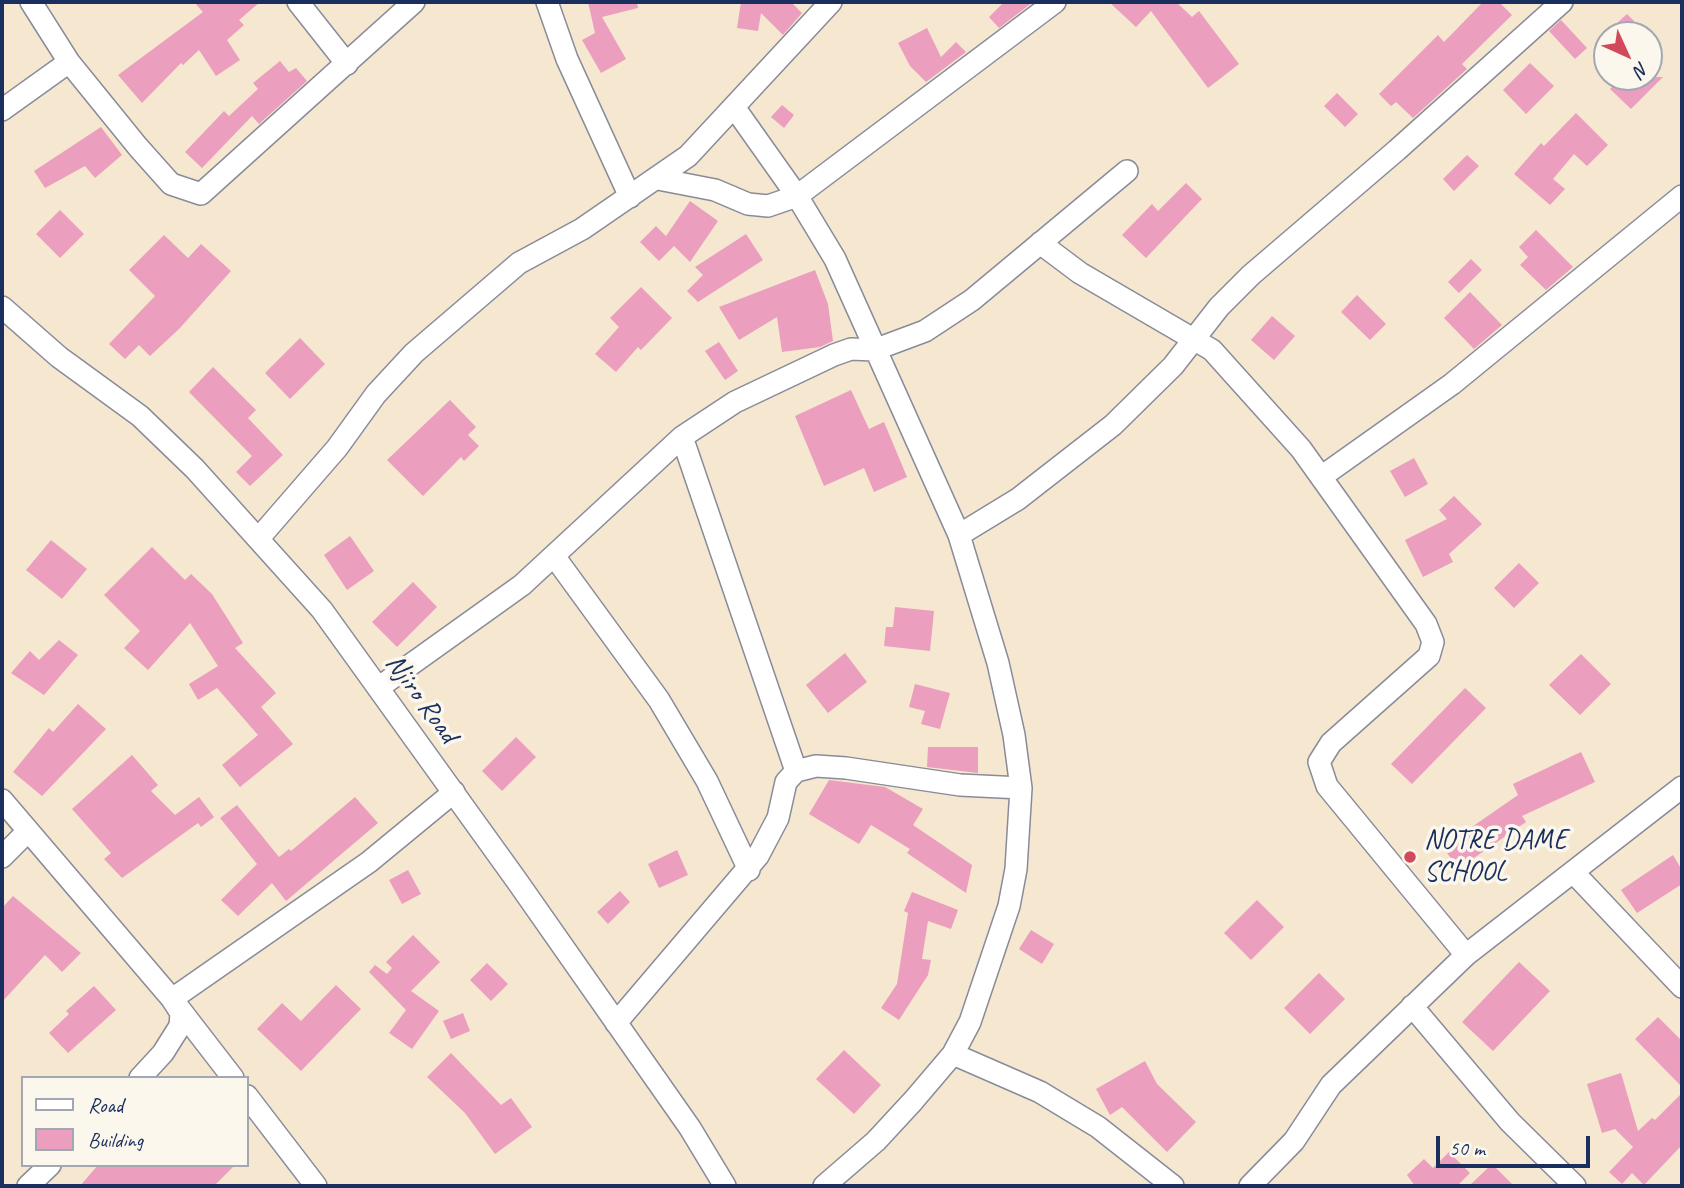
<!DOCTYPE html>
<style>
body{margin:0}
#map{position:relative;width:1684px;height:1188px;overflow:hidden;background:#f6e7d1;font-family:Caveat,sans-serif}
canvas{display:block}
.frame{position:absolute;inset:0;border:4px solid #1b2f5e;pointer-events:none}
.legend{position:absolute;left:21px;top:1076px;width:228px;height:91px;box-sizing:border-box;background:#fbf7ec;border:2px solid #a1a7b3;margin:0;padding:9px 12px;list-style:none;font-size:21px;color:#1b2f5e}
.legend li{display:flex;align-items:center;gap:14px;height:35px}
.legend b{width:35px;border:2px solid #a1a7b3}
.north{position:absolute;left:1593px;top:21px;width:70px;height:70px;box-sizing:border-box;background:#fbf7ec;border:2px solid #a1a7b3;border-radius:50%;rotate:135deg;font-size:19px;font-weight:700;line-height:28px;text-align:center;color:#1b2f5e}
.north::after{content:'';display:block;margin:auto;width:24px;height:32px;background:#d1495b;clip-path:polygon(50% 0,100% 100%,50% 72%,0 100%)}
.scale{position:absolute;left:1436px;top:1136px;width:154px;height:32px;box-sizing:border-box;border:4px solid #1b2f5e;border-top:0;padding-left:9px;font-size:21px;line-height:24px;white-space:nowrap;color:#1b2f5e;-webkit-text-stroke:5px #fbf7ec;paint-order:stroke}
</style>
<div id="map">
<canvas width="1684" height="1188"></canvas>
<div class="frame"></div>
<ul class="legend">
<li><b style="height:9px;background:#fff"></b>Road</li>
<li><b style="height:19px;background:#eb9ebd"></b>Building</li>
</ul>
<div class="north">N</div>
<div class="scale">50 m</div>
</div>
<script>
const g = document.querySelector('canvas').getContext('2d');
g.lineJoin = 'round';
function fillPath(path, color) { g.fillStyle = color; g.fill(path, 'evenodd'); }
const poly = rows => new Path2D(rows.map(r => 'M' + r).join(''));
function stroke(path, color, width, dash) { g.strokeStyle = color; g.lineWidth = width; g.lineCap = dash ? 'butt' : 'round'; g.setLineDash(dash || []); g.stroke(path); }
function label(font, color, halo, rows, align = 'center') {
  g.font = font + ' Caveat,sans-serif'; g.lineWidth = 7; g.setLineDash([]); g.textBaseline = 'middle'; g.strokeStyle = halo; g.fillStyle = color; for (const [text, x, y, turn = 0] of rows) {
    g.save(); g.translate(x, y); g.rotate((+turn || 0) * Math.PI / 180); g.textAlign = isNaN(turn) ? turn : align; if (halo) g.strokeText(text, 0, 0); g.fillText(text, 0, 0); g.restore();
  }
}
fillPath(poly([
 [194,2,260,2,239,20,244,25,227,40,240,60,216,76,199,50,183,65,181,63,142,103,118,75,203,12],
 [588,2,637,2,638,8,602,17,626,59,601,73,582,40,595,33],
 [741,2,793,4,802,13,783,35,761,13,758,31,737,28],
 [1004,2,1033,2,999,28,989,17],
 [1109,2,1176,2,1192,17,1199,11,1239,64,1208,88,1151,11,1136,27],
 [1483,2,1499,2,1512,15,1462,64,1467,69,1413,118,1396,102,1391,106,1379,94,1438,35,1444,42],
 [1627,14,1639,26,1629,35,1604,35],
 [1561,20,1587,48,1575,59,1549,31],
 [927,28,941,57,956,42,966,52,926,82,910,66,898,43],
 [280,61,289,72,296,68,307,81,259,124,252,116,202,168,185,152,224,111,229,116,258,89,253,83],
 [1530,63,1554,86,1526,114,1503,90],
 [1622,77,1663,77,1631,109,1610,89],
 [1337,93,1358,114,1345,127,1324,106],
 [782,105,794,115,784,128,771,117],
 [1576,113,1608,145,1587,166,1574,154,1553,179,1565,189,1550,205,1514,174,1541,143,1544,146],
 [101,127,122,155,95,178,85,166,45,188,34,171],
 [1467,155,1479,166,1454,191,1443,179],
 [1186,183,1202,199,1146,258,1122,235,1152,204,1158,211],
 [690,201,718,221,690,262,674,246,659,261,640,242,656,226,666,236],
 [60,210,84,234,60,258,36,234],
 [1536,230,1573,267,1546,290,1520,265,1528,257,1519,247],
 [746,234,763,260,698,302,687,291,703,275,695,267],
 [164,235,188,258,201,244,231,271,180,328,150,356,139,345,125,359,109,344,155,296,129,270],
 [1471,259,1482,270,1459,293,1448,282],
 [815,270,828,304,833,341,820,347,782,352,777,317,739,340,719,307],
 [641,287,672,318,641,350,638,347,616,372,595,354,619,327,610,318],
 [1470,292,1502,325,1474,349,1444,318],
 [1357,295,1386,324,1370,340,1341,312],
 [1272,316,1295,336,1274,360,1251,340],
 [300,338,325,364,290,399,265,373],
 [719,342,738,371,725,380,705,351],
 [213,367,256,410,248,418,283,455,250,486,236,472,252,456,189,392],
 [851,390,869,429,884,422,907,477,874,492,864,468,824,486,795,416],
 [450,400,476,427,468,435,479,446,464,461,461,457,423,496,387,460],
 [1414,458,1428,484,1405,497,1390,471],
 [1454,496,1482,524,1449,554,1453,562,1423,577,1405,540,1447,519,1439,510],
 [350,536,374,571,347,590,324,555],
 [51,540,87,569,62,599,26,570],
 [152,547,185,580,191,574,212,594,243,643,235,648,276,693,261,707,293,744,240,787,222,765,258,735,217,688,198,700,189,684,218,666,190,623,148,670,124,648,140,631,104,595],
 [1519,563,1539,583,1514,608,1494,588],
 [413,582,437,607,397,647,372,622],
 [895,607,934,611,930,651,884,646,886,627,893,627],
 [59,640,78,655,44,695,11,673,30,651,39,660],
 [845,653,867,682,828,713,806,685],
 [1581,654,1611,684,1580,715,1549,685],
 [915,684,950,693,940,729,921,724,925,711,909,707],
 [1465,688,1486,708,1412,784,1391,764],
 [78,704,106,729,42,796,13,772,49,728,53,732],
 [516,737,536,757,502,791,482,771],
 [928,747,978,747,978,773,927,767],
 [1581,752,1595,782,1522,816,1526,822,1458,869,1443,847,1518,795,1513,784],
 [132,755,158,785,151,791,175,815,199,797,214,817,201,827,198,823,122,878,104,859,111,853,72,809],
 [829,780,885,787,923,809,913,825,972,865,966,893,907,853,910,849,871,825,859,844,809,814],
 [355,797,378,823,286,901,272,883,238,916,221,900,257,864,220,818,237,805,279,857,289,849,291,851],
 [677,850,688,875,659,888,648,864],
 [1673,855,1682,870,1682,884,1637,913,1621,890],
 [408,870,421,894,402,904,389,880],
 [620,891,630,902,608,924,597,912],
 [912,892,958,910,951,929,928,921,922,959,931,960,928,975,899,1020,881,1008,897,984,908,913,904,911],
 [13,896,81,953,62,972,45,955,2,1002,2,908],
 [1257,900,1284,927,1251,960,1224,933],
 [1031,930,1054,944,1042,964,1019,949],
 [413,935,440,962,411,991,439,1011,412,1049,389,1033,406,1010,369,972,375,965,387,974,392,968,386,962],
 [1519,962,1550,991,1493,1051,1462,1022],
 [487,963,508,984,491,1001,470,980],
 [1319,973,1345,999,1310,1034,1284,1008],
 [336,985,361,1009,301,1071,257,1029,282,1003,301,1021],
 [94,986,116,1010,68,1053,49,1033,69,1014,66,1011],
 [463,1013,470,1031,451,1039,443,1021],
 [1658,1017,1682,1041,1682,1087,1635,1039],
 [844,1050,881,1085,854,1114,816,1079],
 [451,1053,501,1105,511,1098,532,1127,495,1154,465,1113,427,1077],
 [1145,1061,1157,1084,1196,1122,1167,1152,1122,1107,1110,1115,1096,1089],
 [1621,1073,1638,1131,1652,1118,1655,1120,1682,1093,1682,1145,1644,1185,1632,1173,1622,1184,1609,1172,1633,1147,1615,1129,1602,1133,1587,1084],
 [1449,1152,1470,1173,1457,1186,1415,1186,1407,1175,1424,1159,1433,1168],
 [1492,1164,1514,1186,1469,1186],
 [98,1165,235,1165,214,1186,80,1186]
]), '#eb9ebd');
const minor = poly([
 [31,2,69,62,138,147,171,184,201,194,414,2],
 [298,2,347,64],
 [547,2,567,59,630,197],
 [734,107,797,196,835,259,959,535,998,663,1014,735,1021,788,1016,869,1009,906,970,1022,953,1054,913,1101,876,1141,824,1186],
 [2,110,69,62],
 [658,179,715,190,748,204,768,206,797,196,1055,2],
 [1040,243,1080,273,1212,350,1301,449,1426,624,1433,642,1429,656,1331,743,1319,762,1327,786,1466,955],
 [2,307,59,357,140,416,195,469,322,610,517,881,690,1128,725,1186],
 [682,437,796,771],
 [1321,477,1452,384,1682,196],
 [959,535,1018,499,1113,425,1173,366,1219,307,1251,275,1397,150,1562,2],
 [259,538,337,448,376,394,414,353,519,263,582,229,688,156,831,2],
 [554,556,659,700,707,781,749,870],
 [378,688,522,585,682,437,735,402,834,355,851,349,874,350,925,331,972,300,1127,171],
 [2,800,172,999,233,1078],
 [2,857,28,831],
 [1574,873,1682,987],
 [1412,1006,1510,1122,1575,1186],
 [616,1023,758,856,778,818,786,782,796,771,816,766,846,768,960,785,1021,788],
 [953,1054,1040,1092,1098,1127,1173,1186],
 [140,1078,163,1053,180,1026,181,1013,172,999,369,862,454,792],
 [247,1096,316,1186],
 [28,1186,50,1165],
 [1250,1186,1294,1141,1331,1085,1466,955,1682,787]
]);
stroke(minor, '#888b98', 24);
stroke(minor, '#fff', 21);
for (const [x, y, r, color] of [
 [1410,857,7,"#d1495b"]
]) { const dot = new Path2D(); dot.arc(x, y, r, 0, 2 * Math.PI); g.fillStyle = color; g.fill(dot); stroke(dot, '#fbf7ec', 2.5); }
label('28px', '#1b2f5e', '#fbf7ec', [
 ["Njiro Road",421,699,54]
]);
label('28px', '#1b2f5e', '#fbf7ec', [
 ["NOTRE DAME",1424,841],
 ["SCHOOL",1424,873]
], 'left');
</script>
